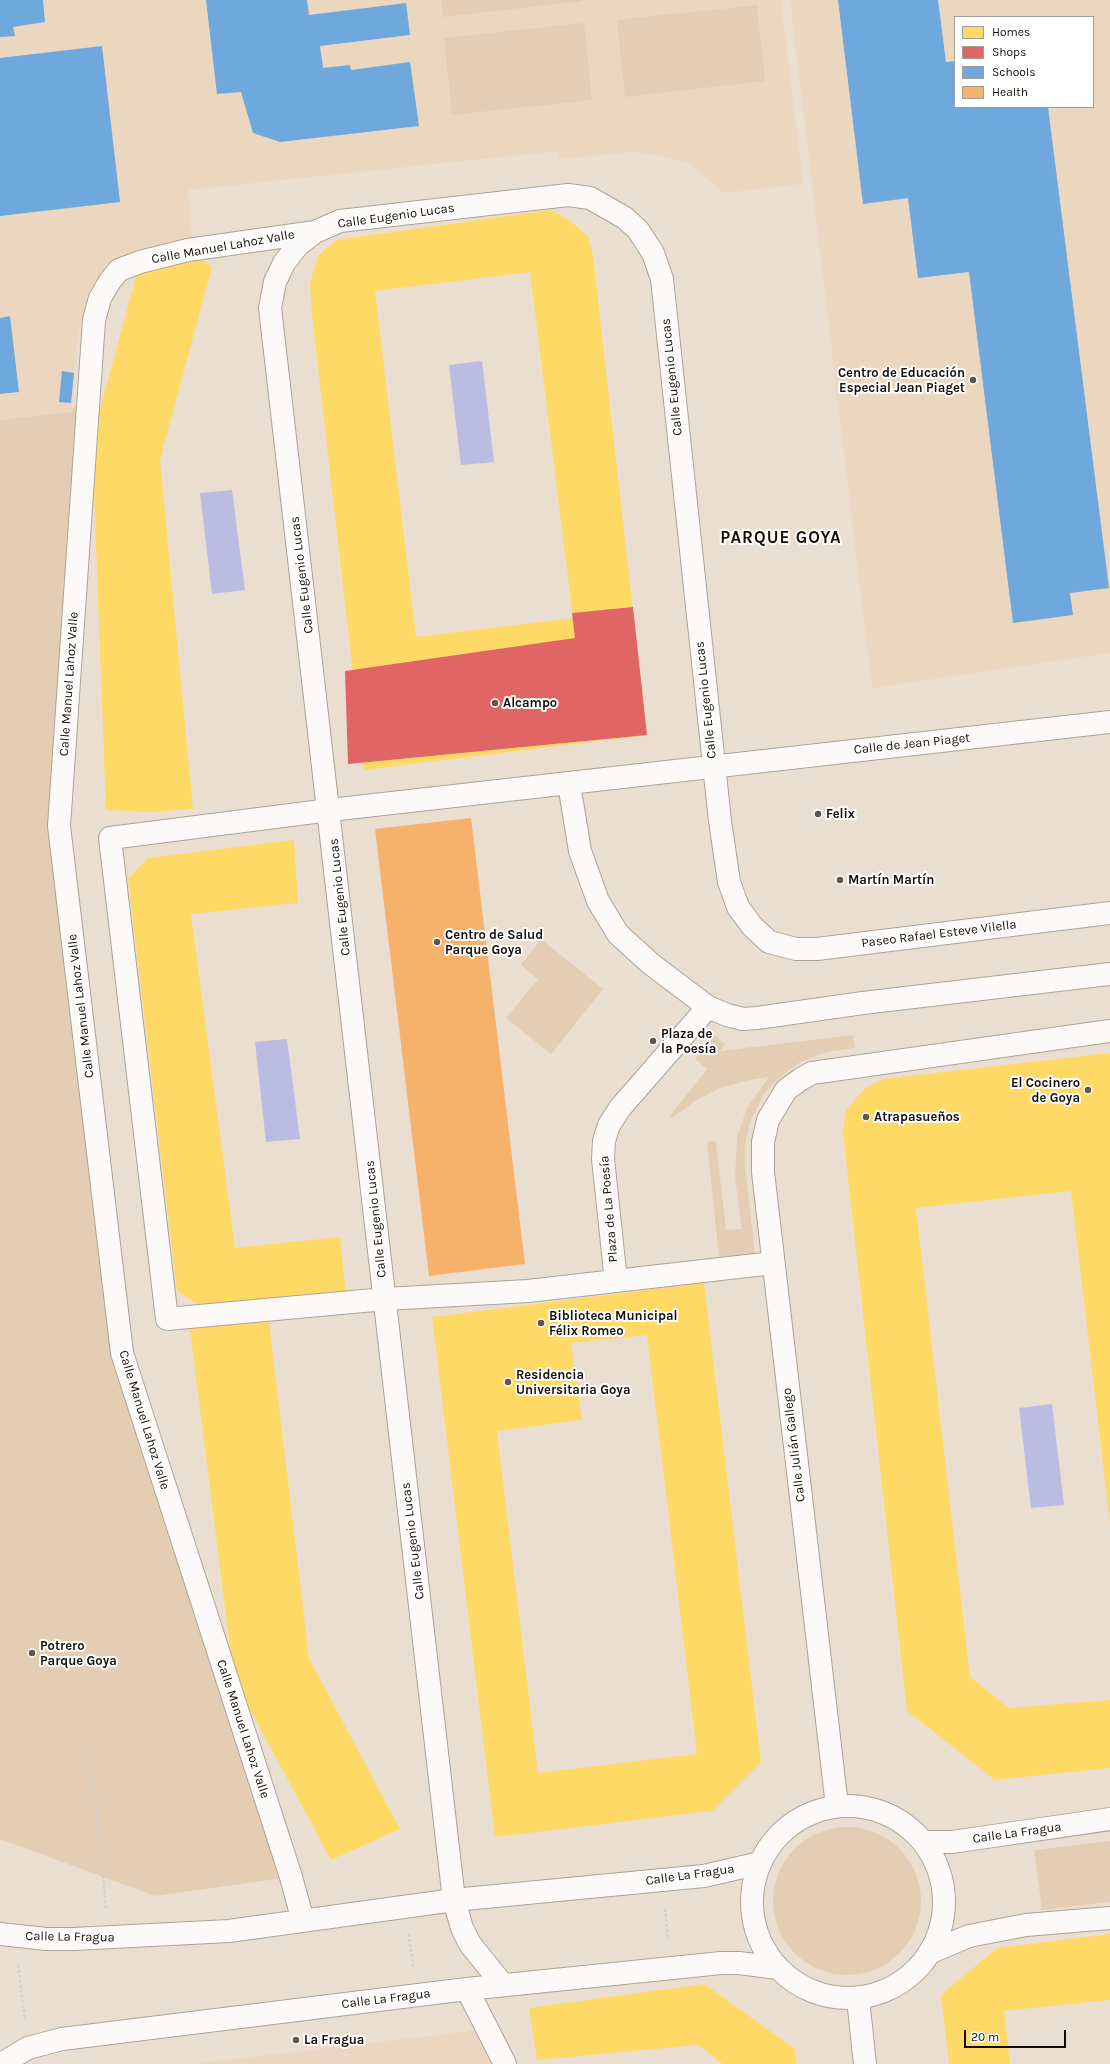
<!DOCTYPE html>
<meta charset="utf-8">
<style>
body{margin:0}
#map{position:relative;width:1110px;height:2064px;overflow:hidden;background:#eaded0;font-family:Karla,sans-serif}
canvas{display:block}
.legend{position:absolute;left:954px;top:16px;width:140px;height:92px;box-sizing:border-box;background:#fff;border:1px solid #a19e9b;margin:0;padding:5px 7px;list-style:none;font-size:12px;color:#140d05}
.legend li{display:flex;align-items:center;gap:8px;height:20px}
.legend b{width:20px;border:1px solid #a19e9b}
.scale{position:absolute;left:964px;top:2030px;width:102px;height:18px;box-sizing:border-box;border:2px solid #140d05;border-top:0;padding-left:5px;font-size:12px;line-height:14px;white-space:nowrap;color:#140d05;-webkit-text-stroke:3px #fff;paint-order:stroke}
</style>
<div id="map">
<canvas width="1110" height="2064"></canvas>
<ul class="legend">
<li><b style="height:11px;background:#ffd966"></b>Homes</li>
<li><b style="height:11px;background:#e06666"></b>Shops</li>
<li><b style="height:11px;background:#6fa8dc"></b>Schools</li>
<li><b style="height:11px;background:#f6b26b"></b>Health</li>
</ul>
<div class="scale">20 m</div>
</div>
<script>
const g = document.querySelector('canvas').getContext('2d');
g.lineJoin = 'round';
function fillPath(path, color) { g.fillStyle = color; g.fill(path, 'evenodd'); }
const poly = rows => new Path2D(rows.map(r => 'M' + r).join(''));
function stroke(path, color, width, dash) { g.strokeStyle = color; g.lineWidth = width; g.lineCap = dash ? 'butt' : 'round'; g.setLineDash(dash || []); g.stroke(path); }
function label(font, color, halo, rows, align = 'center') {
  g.font = font + ' Karla,sans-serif'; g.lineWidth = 4; g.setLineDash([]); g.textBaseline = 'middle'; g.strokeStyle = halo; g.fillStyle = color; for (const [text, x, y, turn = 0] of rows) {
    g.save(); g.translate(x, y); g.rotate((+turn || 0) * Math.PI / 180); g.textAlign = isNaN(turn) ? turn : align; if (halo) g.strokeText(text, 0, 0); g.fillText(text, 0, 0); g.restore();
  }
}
fillPath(poly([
 [0,0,781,0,803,184,724,193,688,163,661,156,635,152,560,159,558,151,188,190,192,244,114,260,89,291,77,342,72,412,0,420],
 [790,0,1110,0,1110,653,872,688],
 [955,17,1093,17,1093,107,955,107],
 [479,2030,496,2064,193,2064]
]), '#ebd7c0');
fillPath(poly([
 [441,0,581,0,582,1,443,17],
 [757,5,765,81,625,97,617,20],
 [584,23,592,100,452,115,444,38],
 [88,406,59,826,122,1353,291,1877,155,1896,0,1839,0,420,72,412,73,407],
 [541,939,603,989,551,1054,506,1018,538,979,521,965],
 [714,1035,725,1044,720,1051,853,1035,855,1048,826,1052,799,1063,778,1079,764,1094,750,1122,745,1146,745,1166,755,1253,719,1257,707,1142,716,1141,726,1230,742,1229,735,1178,737,1137,747,1108,769,1077,750,1080,720,1088,695,1101,672,1118,670,1116,707,1069,695,1059],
 '773 1901a74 74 0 1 1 148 0a74 74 0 1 1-148 0Z',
 [1110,1841,1110,1902,1042,1910,1034,1850]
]), '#e3ceb3');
fillPath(poly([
 [482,361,494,462,461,465,449,365],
 [232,490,245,590,212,594,200,493],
 [287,1039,300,1139,266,1142,255,1042],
 [1052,1404,1064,1505,1031,1508,1019,1408]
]), '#babce1');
fillPath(poly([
 [551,210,570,221,588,236,593,255,647,735,364,770,312,315,310,283,318,256,336,240],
 [530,272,573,618,416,637,375,291],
 [188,250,212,267,160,460,193,809,149,812,106,810,92,439,140,262],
 [294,840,298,903,191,914,235,1248,340,1237,346,1295,204,1308,177,1291,128,879,148,858],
 [1110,1053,1110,1524,1071,1191,916,1208,970,1677,1009,1708,1110,1700,1110,1768,995,1780,907,1711,843,1133,846,1110,864,1089,883,1079],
 [704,1283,761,1762,712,1811,495,1837,432,1317],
 [647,1335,697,1754,538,1773,497,1431,582,1420,571,1343],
 [268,1313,309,1658,400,1829,331,1860,234,1679,189,1322],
 [1110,1934,1110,2000,1004,2011,1010,2064,949,2064,941,1995,997,1948],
 [704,1984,795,2049,797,2064,723,2064,698,2045,537,2060,529,2008]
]), '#ffd966');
fillPath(poly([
 [633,607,647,735,348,764,345,671,575,638,572,613]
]), '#e06666');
fillPath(poly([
 [0,0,43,0,45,22,13,27,15,36,0,37],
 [206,0,307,0,309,15,406,3,410,35,320,46,323,68,350,65,351,70,410,62,419,126,280,142,253,133,241,92,217,94],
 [838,0,938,0,946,62,955,61,955,107,1048,107,1109,588,1070,593,1073,615,1013,623,969,272,918,278,908,198,863,204],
 [102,46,120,202,0,216,0,58],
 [10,316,19,392,0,394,0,318],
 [62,371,74,373,71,403,59,402]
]), '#6fa8dc');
fillPath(poly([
 [471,818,525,1264,429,1276,375,829]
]), '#f6b26b');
const street = poly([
 [569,784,580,851,598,901,618,934,651,964,708,1007,727,1015,743,1019,757,1018,863,1003,1110,974],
 [773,1263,528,1291,385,1299,167,1319,110,838,330,810,1110,722],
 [616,1281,603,1159,604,1141,609,1125,620,1108,708,1007],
 '752 1902a96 96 0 1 1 192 0a96 96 0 1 1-192 0Z',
 [837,1806,763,1172,763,1142,768,1120,786,1090,801,1079,812,1073,1110,1031],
 [924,1842,952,1842,1110,1819],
 [303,1921,291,1877,122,1353,59,826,94,320,100,298,110,281,119,270,140,262,188,250,315,232],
 [0,1934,46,1939,74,1939,229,1931,454,1900,704,1876,760,1863],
 [931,1952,969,1936,1026,1925,1110,1918],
 [503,1985,470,1944,462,1928,454,1900,270,308,275,282,284,263,298,245,315,232,340,221,568,195,590,198,625,218,638,230,653,253,662,279,720,821,729,882,738,907,752,926,769,942,796,949,817,949,1110,913],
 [467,1989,505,2064],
 [858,1999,865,2064],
 [1,2064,28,2048,62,2039,467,1989,721,1963,739,1963,778,1968]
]);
stroke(street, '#aca398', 24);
stroke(poly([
 [86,1757,94,1784,106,1908],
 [665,1909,668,1939],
 [409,1934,413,1967],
 [18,1965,25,2020]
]), '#d3d0cb', 2.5, [3, 2]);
stroke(street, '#fcfaf8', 22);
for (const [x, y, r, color] of [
 [973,380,4,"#5f564c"],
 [495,703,4,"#5f564c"],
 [818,814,4,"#5f564c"],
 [840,880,4,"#5f564c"],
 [437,942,4,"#5f564c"],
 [653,1041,4,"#5f564c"],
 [1088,1090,4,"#5f564c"],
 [866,1117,4,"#5f564c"],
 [541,1323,4,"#5f564c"],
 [508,1382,4,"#5f564c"],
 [32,1653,4,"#5f564c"],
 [296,2040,4,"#5f564c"]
]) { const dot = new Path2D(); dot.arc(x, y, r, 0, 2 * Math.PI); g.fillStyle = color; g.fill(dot); stroke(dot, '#fff', 1.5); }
label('13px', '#140d05', '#fff', [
 ["Calle Eugenio Lucas",396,216,-8],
 ["Calle Manuel Lahoz Valle",223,247,-10],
 ["Calle Eugenio Lucas",672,377,-96],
 ["Calle Eugenio Lucas",302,575,-97],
 ["Calle Manuel Lahoz Valle",69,684,-86],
 ["Calle Eugenio Lucas",706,700,-96],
 ["Calle de Jean Piaget",912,744,-6],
 ["Calle Eugenio Lucas",340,897,-96],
 ["Paseo Rafael Esteve Vilella",939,934,-7],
 ["Calle Manuel Lahoz Valle",81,1006,-97],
 ["Plaza de La Poesía",609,1209,-95],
 ["Calle Eugenio Lucas",376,1219,-96],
 ["Calle Manuel Lahoz Valle",144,1420,73],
 ["Calle Julián Gallego",794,1445,-97],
 ["Calle Eugenio Lucas",413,1541,-97],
 ["Calle Manuel Lahoz Valle",243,1729,72],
 ["Calle La Fragua",1017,1833,-8],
 ["Calle La Fragua",690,1875,-8],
 ["Calle La Fragua",70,1937,1],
 ["Calle La Fragua",386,1999,-7]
]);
label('bold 13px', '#140d05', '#fff', [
 ["Centro de Educación",965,373,"right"],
 ["Especial Jean Piaget",965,388,"right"],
 ["Alcampo",503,703],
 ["Felix",826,814],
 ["Martín Martín",848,880],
 ["Centro de Salud",445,935],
 ["Parque Goya",445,950],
 ["Plaza de",661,1034],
 ["la Poesía",661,1049],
 ["El Cocinero",1080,1083,"right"],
 ["de Goya",1080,1098,"right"],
 ["Atrapasueños",874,1117],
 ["Biblioteca Municipal",549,1316],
 ["Félix Romeo",549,1331],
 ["Residencia",516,1375],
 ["Universitaria Goya",516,1390],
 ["Potrero",40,1646],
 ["Parque Goya",40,1661],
 ["La Fragua",304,2040]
], 'left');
g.letterSpacing = '1px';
label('bold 17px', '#140d05', '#fff', [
 ["PARQUE GOYA",781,538]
]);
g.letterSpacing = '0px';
</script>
